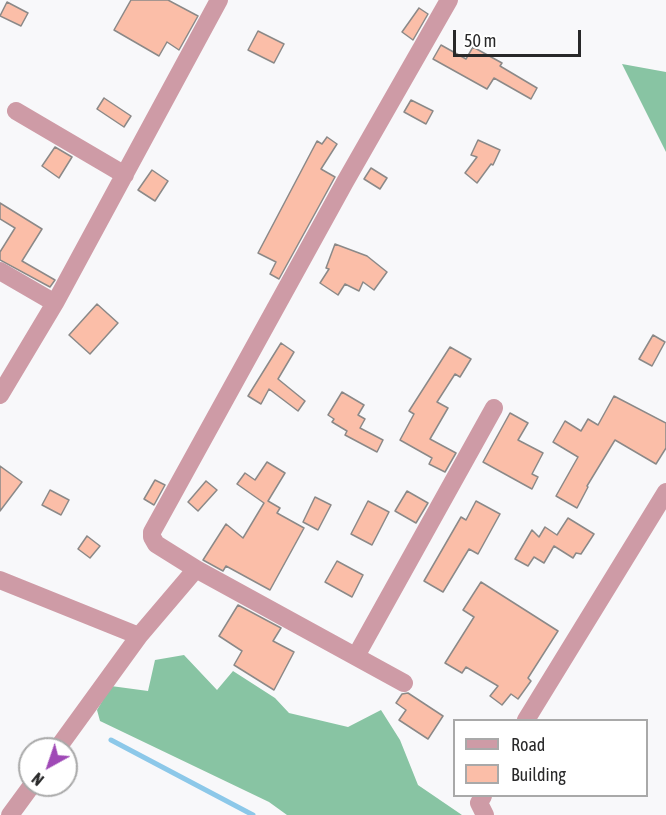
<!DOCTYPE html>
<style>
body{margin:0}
#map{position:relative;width:666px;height:815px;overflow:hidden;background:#f8f8fa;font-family:"Asap Condensed",sans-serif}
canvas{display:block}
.legend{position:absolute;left:453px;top:719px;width:195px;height:78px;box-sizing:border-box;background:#fff;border:2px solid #a9a9a9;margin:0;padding:8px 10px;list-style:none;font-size:18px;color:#282829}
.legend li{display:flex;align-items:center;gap:12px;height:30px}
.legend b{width:30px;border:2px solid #a9a9a9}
.north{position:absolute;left:18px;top:737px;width:60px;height:60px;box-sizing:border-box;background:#fff;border:2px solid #a9a9a9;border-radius:50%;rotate:220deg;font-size:16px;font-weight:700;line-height:24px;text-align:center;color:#282829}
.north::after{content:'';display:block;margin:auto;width:21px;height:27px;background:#9f49b6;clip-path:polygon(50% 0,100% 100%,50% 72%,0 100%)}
.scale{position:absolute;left:453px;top:30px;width:128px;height:27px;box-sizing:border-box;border:3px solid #282829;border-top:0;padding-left:8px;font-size:18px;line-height:21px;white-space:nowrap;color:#282829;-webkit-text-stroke:4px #fff;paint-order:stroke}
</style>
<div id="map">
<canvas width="666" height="815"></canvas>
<ul class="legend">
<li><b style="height:8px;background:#ce9ba6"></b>Road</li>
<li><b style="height:16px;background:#fbbea8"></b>Building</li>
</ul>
<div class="north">N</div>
<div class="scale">50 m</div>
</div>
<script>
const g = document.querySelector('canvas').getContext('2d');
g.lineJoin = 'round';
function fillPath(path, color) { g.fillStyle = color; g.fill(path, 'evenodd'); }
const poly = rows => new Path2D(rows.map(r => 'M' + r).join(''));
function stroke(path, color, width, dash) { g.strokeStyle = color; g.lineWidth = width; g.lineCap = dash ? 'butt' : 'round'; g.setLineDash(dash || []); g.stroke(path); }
fillPath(poly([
 [622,64,666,72,666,152],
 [184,655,217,690,233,671,275,698,289,713,348,727,381,710,400,740,418,785,462,815,287,815,269,802,100,721,97,710,111,686,148,691,155,660]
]), '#88c4a3');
stroke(poly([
 [111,740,253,815]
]), '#8cc8e9', 5);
const building = poly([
 [131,0,168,0,198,16,179,50,167,42,159,56,114,30,131,0],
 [7,2,28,13,21,26,0,16,7,2],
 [419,8,428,14,413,40,402,32,419,8],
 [258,31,284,44,274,63,248,50,258,31],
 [441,45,466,59,473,47,502,63,500,66,537,88,531,99,494,78,487,89,433,59,441,45],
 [104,98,131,116,124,127,97,109,104,98],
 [411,100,433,111,426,124,404,112,411,100],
 [327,137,337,144,321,169,335,177,279,279,270,274,276,262,258,253,317,141,322,144,327,137],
 [478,140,500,150,493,165,491,164,477,183,465,173,477,157,471,155,478,140],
 [55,147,72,157,59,178,42,166,55,147],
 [371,168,387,178,380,189,364,179,371,168],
 [152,170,168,181,155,201,138,190,152,170],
 [0,203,42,229,22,261,55,280,50,287,0,260,0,252,15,228,0,219,0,203],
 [335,244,367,256,387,272,374,290,363,282,359,291,345,284,338,295,320,283,329,269,326,268,335,244],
 [97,304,118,323,90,354,69,335,97,304],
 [653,335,665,342,652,366,639,359,653,335],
 [281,343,294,352,278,379,305,401,298,411,269,389,261,404,248,396,281,343],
 [450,347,471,359,460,377,455,374,437,402,448,408,430,439,456,453,445,472,429,464,432,458,400,440,414,414,409,411,450,347],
 [342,392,364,405,358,415,365,419,360,428,383,440,377,452,345,435,347,431,332,422,334,419,328,415,342,392],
 [614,396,666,423,666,448,656,464,615,440,587,486,588,487,577,508,556,496,578,457,553,442,565,421,581,431,588,419,598,425,614,396],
 [510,413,528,423,518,440,543,453,532,474,538,477,532,489,483,462,510,413],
 [267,462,285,473,268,501,280,508,277,513,304,528,270,590,226,566,223,571,203,560,226,524,243,538,264,503,237,484,245,473,255,480,267,462],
 [0,466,22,482,0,511,0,466],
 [155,480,165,485,154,505,144,499,155,480],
 [206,481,217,490,198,511,188,502,206,481],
 [50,490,69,500,61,515,42,505,50,490],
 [407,491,428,503,416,523,395,511,407,491],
 [315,497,331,505,318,530,303,522,315,497],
 [368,501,389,512,372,545,351,534,368,501],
 [476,501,500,514,478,554,469,549,443,592,424,581,461,517,466,520,476,501],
 [568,518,594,534,581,554,576,553,573,558,554,546,544,563,534,557,528,566,515,559,532,530,539,537,545,527,557,535,568,518],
 [87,536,100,546,90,558,78,549,87,536],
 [337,561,363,575,352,597,325,582,337,561],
 [481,582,558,631,528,678,531,681,518,699,511,694,502,705,490,696,498,686,466,667,462,673,445,663,474,617,463,610,481,582],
 [238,605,281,628,273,641,294,652,274,690,234,665,242,651,219,636,238,605],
 [408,693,443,716,428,739,399,720,406,710,396,703,402,694,408,693]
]);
fillPath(building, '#fbbea8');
stroke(building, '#8b8988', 1.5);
stroke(poly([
 [16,111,125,175],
 [0,271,55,303],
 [0,395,55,303,219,0],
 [0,580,139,636],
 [356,656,494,408],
 [404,683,196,569,156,544,152,537,152,532,345,182,449,0],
 [526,720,666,492],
 [57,749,139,636,196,569],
 [483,796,479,803,485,815],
 [10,815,32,785]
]), '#ce9ba6', 18);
</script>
